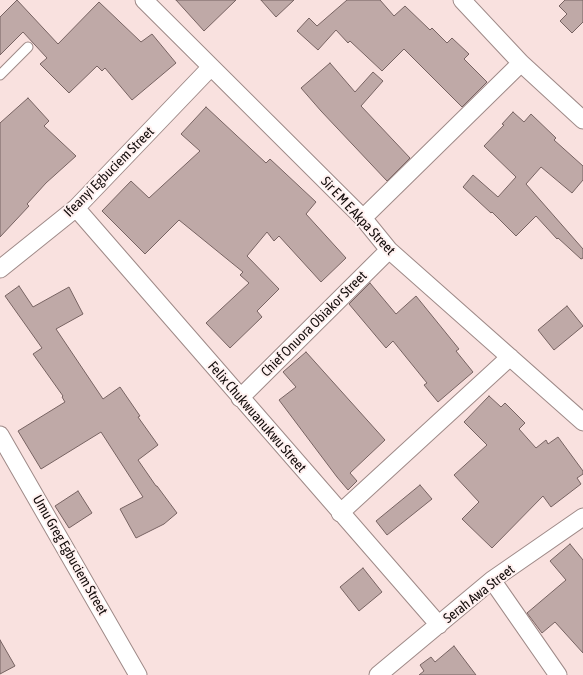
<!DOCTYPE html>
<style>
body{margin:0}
canvas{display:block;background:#f9e1df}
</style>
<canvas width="583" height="675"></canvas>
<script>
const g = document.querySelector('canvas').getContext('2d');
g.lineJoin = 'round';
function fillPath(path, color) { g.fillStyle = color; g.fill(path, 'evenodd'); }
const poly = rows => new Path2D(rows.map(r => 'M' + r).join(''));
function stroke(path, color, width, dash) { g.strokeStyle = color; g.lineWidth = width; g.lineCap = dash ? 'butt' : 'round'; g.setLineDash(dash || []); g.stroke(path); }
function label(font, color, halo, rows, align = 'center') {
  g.font = font + ' "Asap Condensed",sans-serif'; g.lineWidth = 4; g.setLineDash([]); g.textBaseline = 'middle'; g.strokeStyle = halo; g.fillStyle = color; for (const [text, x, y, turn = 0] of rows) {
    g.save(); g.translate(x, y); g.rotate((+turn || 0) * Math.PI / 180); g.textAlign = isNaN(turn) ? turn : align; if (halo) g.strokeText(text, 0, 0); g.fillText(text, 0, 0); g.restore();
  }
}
const building = poly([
 [17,0,58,44,99,2,141,42,152,34,176,63,132,100,105,68,102,71,97,66,69,93,40,64,47,58,23,32,0,55,0,17,17,0],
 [176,0,236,0,204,31,176,0],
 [261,0,294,0,276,17,261,0],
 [347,0,380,0,394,16,405,6,430,30,432,28,447,43,452,38,469,54,464,59,487,82,462,107,404,49,382,71,350,41,348,43,336,30,318,50,297,31,309,18,317,26,347,0],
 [565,0,583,0,583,22,572,33,560,21,567,14,559,6,565,0],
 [330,63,355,92,373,72,383,81,361,106,410,158,387,181,321,111,301,88,330,63],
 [28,98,49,121,44,126,76,156,46,183,27,204,29,206,0,237,0,123,28,98],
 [206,107,266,163,270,159,316,202,306,214,346,258,321,282,279,236,274,241,267,232,247,256,279,289,257,311,262,317,230,348,206,323,249,283,240,275,243,272,179,220,145,254,102,211,131,181,149,198,200,151,181,134,206,107],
 [513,112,524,122,531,114,556,138,554,140,583,166,583,180,572,193,541,167,526,184,583,249,583,258,581,259,558,238,557,239,536,216,516,236,492,212,491,213,463,187,473,175,498,197,516,177,484,146,504,125,502,124,513,112],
 [370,283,396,314,416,296,459,349,456,351,473,372,438,402,424,385,427,383,393,341,386,348,349,304,370,283],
 [19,286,33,307,69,287,83,314,56,329,103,399,120,387,140,416,138,417,158,445,138,460,156,486,157,486,177,513,164,524,136,538,120,509,143,497,101,432,41,469,18,431,65,402,62,397,63,396,33,354,42,348,5,296,19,286],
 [567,306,583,326,554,350,538,330,567,306],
 [306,352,385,440,350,473,357,481,348,490,337,477,279,400,296,387,283,372,306,352],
 [489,396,501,407,505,403,525,423,519,429,536,448,546,440,548,444,558,437,583,471,583,474,577,478,581,484,551,507,543,496,492,548,462,519,479,502,454,475,487,445,464,422,489,396],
 [420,485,432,499,387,535,376,521,420,485],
 [78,491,92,513,69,528,55,506,78,491],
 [570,544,583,560,583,653,555,622,542,633,527,613,566,580,550,561,570,544],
 [363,568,382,592,359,611,340,587,363,568],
 [0,640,15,666,0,674,0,640],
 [454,646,476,675,419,675,424,671,420,665,431,657,435,662,454,646]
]);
fillPath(building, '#bfa9a7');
stroke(building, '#776362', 1);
const lane = poly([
 [0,75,28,47]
]);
const street = poly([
 [144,0,363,218,389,250,583,422],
 [462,0,521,63,583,120],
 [76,208,439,625],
 [363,218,521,63],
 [0,269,76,208,211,67],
 [240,398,389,250],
 [0,435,138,675],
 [340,513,510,357],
 [492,580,558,675],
 [378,675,492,580,583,517]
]);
stroke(lane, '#9f8a88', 11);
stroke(street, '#9f8a88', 19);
stroke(lane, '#fff', 9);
stroke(street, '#fff', 17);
label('14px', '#120b0a', '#fff1f0', [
 ["Ifeanyi Egbuciem Street",109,172,-45],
 ["Sir E M E Akpa Street",358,216,47],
 ["Chief Onuora Obiakor Street",314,324,-45],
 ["Felix Chukwuanukwu Street",257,417,49],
 ["Umu Greg Egbuciem Street",70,555,60],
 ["Serah Awa Street",479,594,-38]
]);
</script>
